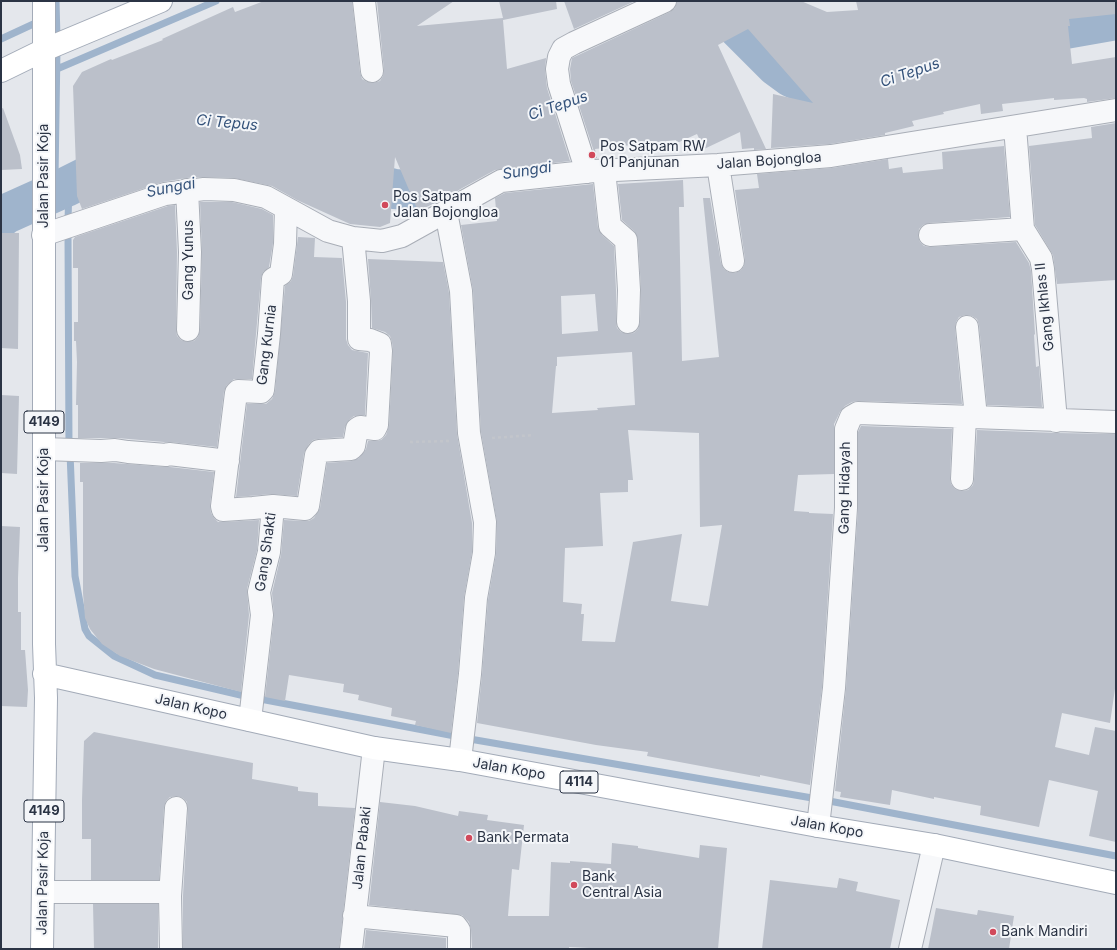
<!DOCTYPE html>
<style>
body{margin:0}
#map{position:relative;width:1117px;height:950px;overflow:hidden;background:#e4e7ec;font-family:Inter,sans-serif}
canvas{display:block}
.frame{position:absolute;inset:0;border:2px solid #2b3445;pointer-events:none}
</style>
<div id="map">
<canvas width="1117" height="950"></canvas>
<div class="frame"></div>
</div>
<script>
const g = document.querySelector('canvas').getContext('2d');
g.lineJoin = 'round';
const poly = rows => new Path2D(rows.map(r => 'M' + r).join(''));
function stroke(path, color, width, dash) { g.strokeStyle = color; g.lineWidth = width; g.lineCap = dash ? 'butt' : 'round'; g.setLineDash(dash || []); g.stroke(path); }
function fillPath(path, color) { g.fillStyle = color; g.fill(path, 'evenodd'); }
function label(font, color, halo, rows, align = 'center') {
  g.font = font + ' Inter,sans-serif'; g.lineWidth = 4; g.setLineDash([]); g.textBaseline = 'middle'; g.strokeStyle = halo; g.fillStyle = color; for (const [text, x, y, turn = 0] of rows) {
    g.save(); g.translate(x, y); g.rotate((+turn || 0) * Math.PI / 180); g.textAlign = isNaN(turn) ? turn : align; if (halo) g.strokeText(text, 0, 0); g.fillText(text, 0, 0); g.restore();
  }
}
stroke(poly([
 [56,1,57,38],
 [1,39,42,20],
 [57,69,216,1],
 [55,178,57,49],
 [68,221,69,186],
 [68,236,69,447],
 [70,453,75,576,85,629,89,636,114,656,155,675,249,697],
 [255,698,460,737],
 [464,738,818,799],
 [824,800,1116,856]
]), '#9fb4cc', 7);
stroke(poly([
 [694,24,710,17,720,16,728,18,776,66,791,77,817,89,840,89],
 [1014,38,1116,20],
 [341,170,351,178,394,189,408,190,423,186,438,180,458,165],
 [1,218,6,214,66,187,98,171,124,154]
]), '#9fb4cc', 40);
fillPath(poly([
 [264,1,352,1,360,72,362,79,367,82,373,83,380,81,383,76,384,70,377,1,454,1,417,26,503,18,499,1,556,1,557,9,503,20,507,69,546,58,545,70,547,88,570,161,495,170,437,202,418,211,395,157,390,223,380,227,350,224,297,200,272,186,234,178,203,177,186,178,163,182,82,209,77,196,73,86,82,72,111,59,112,60,163,40,162,39,233,7,235,12],
 [564,1,635,1,574,29],
 [677,1,801,1,827,12,858,10,856,1,1116,1,1116,14,1069,19,1070,26,1068,26,1072,64,1116,57,1116,98,1087,102,1087,99,1084,98,1054,100,1054,98,1002,104,1003,111,981,114,980,104,943,112,944,114,912,121,914,126,885,133,885,135,830,144,771,148,773,94,813,103,748,29,718,45,766,149,754,150,754,148,742,149,740,132,704,149,697,134,677,143,676,140,595,149,597,158,596,158,571,81,570,69,572,58,670,12,675,8],
 [3,108,20,155,22,169,1,170,1,109],
 [1116,123,1116,280,1057,284,1053,255,1035,225,1029,146,1092,138,1091,127],
 [1004,146,1010,217,929,223,923,225,919,229,918,236,920,242,924,246,930,247,1016,242,1029,263,1031,271,1035,334,1034,335,1036,367,1039,366,1042,407,987,405,979,325,977,319,972,316,965,315,959,317,956,322,955,328,962,404,858,401,852,402,845,406,840,412,834,424,834,474,798,475,794,511,809,512,809,513,833,514,822,687,810,785,760,775,760,777,647,756,648,752,596,745,477,723,482,675,488,600,496,554,497,522,481,432,473,290,461,225,497,221,495,198,505,193,593,184,598,228,602,235,614,246,616,290,616,322,617,328,621,332,628,334,634,333,638,329,640,322,641,289,638,239,634,231,622,220,618,184,683,180,684,207,679,207,682,361,719,357,703,198,710,198,721,263,724,269,728,272,735,273,741,270,744,266,745,259,735,190,759,188,757,174,832,168,888,159,889,169,902,167,903,173,943,169,942,152],
 [595,294,598,331,562,334,561,296],
 [632,352,635,405,597,408,598,410,552,413,556,366,557,366,557,357],
 [628,430,699,433,700,527,722,525,708,606,671,601,682,534,633,542,615,642,582,641,584,614,581,614,582,604,563,602,565,548,603,546,600,493,628,492,628,480,633,480],
 [200,202,232,202,262,209,273,215,273,243,269,267,263,272,261,278,252,379,234,379,227,385,224,391,217,447,170,442,164,442,117,438,78,438,78,405,76,405,77,362,76,341,74,341,74,322,78,322,78,268,73,268,73,240,75,237,168,206,175,205,177,252,176,330,177,336,181,340,187,342,194,341,198,337,200,330,202,252],
 [1,233,19,233,18,349,1,348],
 [298,237,315,238,314,257,342,258,346,302,346,339,348,345,352,350,368,353,365,415,354,416,350,419,345,427,343,437,318,439,313,440,309,444,304,453,297,496,272,494,236,497,247,404,266,404,272,399,275,391,285,286,291,281,293,276],
 [368,259,443,262,449,293,457,434,472,523,472,552,464,597,458,673,451,733,415,725,416,721,391,716,392,708,358,700,359,695,343,692,344,684,289,675,285,701,265,697,274,616,272,593,281,555,284,520,304,521,309,521,314,518,320,508,327,463,352,461,359,458,366,449,368,441,374,441,381,440,386,435,389,426,393,349,392,342,390,336,385,332,372,328,371,300],
 [1,395,19,396,17,474,1,473],
 [861,426,952,429,950,479,951,484,955,489,962,491,968,490,973,485,974,480,977,430,1057,433,1116,434,1116,682,1110,723,1062,713,1055,747,1089,755,1095,727,1116,731,1116,842,1089,836,1098,791,1049,780,1039,827,980,815,981,806,934,797,934,799,892,790,890,805,840,797,841,792,835,791,846,689,858,509,858,432],
 [80,463,114,463,165,467,170,467,214,472,210,505,211,513,214,518,218,522,223,522,259,520,257,550,247,589,249,615,241,692,154,669,120,656,102,644,90,629,85,618,83,593,83,482,80,482],
 [1,526,20,527,18,578,18,612,21,612,21,650,25,650,28,690,27,707,1,706],
 [94,732,253,763,252,779,298,787,298,791,318,793,318,806,355,808,339,949,183,949,183,896,188,809,187,802,183,798,177,796,170,797,166,801,164,807,159,880,91,880,91,839,82,839,82,800,84,741],
 [380,802,415,806,458,816,459,811,488,815,487,820,524,825,519,870,512,869,508,916,549,916,551,862,570,863,570,861,611,864,612,843,638,846,638,848,699,858,700,845,727,848,718,949,609,949,569,947,569,949,472,949,471,930,469,922,462,915,369,905],
 [839,878,858,882,856,891,900,900,890,949,762,949,770,880,837,888],
 [93,904,158,904,158,949,94,949],
 [936,908,977,915,978,910,1014,916,1009,949,928,949],
 [366,930,446,938,446,949,364,949]
]), '#bbc0ca');
const minor = poly([
 [364,1,372,71],
 [1015,127,1023,229,1041,258,1043,269,1056,421],
 [718,165,733,261],
 [604,171,610,226,626,240,629,290,628,322],
 [587,172,559,84,557,69,559,57,563,49,574,43,665,1],
 [187,190,190,252,188,330],
 [446,212,461,291,469,433,485,522,484,553,476,598,470,674,460,760],
 [43,235,165,194,204,189,234,190,266,197,328,231,353,238,382,241,402,236,501,181,594,171,718,165,831,156,1116,110],
 [930,235,1023,229],
 [967,327,976,417],
 [44,449,101,451,115,450,128,452,166,455,169,454,228,461],
 [962,479,965,417],
 [273,506,305,509,308,506,316,455,319,451,351,449,354,446,357,429,360,427,375,429,377,425,381,351,380,344,370,340,359,339,359,301,353,238],
 [250,720,262,615,259,592,269,552,273,506,253,508,223,510,222,506,236,393,238,391,261,392,263,390,269,334,273,279,281,274,285,244,286,208],
 [818,826,834,688,846,508,846,429,851,417,858,413,1116,422],
 [43,892,163,892,170,896],
 [354,916,456,926,459,930,459,949],
 [171,949,170,896,176,808],
 [351,949,374,748],
 [910,949,934,845]
]);
const major = poly([
 [1,71,44,50,161,1],
 [44,674,374,748,460,760,818,826,934,845,1116,883],
 [42,949,46,698,44,644,44,1]
]);
stroke(minor, '#a9aeb7', 24);
stroke(major, '#a3abb8', 24);
stroke(poly([
 [492,438,534,435],
 [410,442,449,441]
]), '#c2c5cb', 2.5, [3, 3]);
stroke(minor, '#f7f8fa', 22);
stroke(major, '#fff', 22);
for (const [x, y, r, color] of [
 [592,155,4,"#d1495b"],
 [385,205,4,"#d1495b"],
 [469,838,4,"#d1495b"],
 [574,885,4,"#d1495b"],
 [993,932,4,"#d1495b"]
]) { const dot = new Path2D(); dot.arc(x, y, r, 0, 2 * Math.PI); g.fillStyle = color; g.fill(dot); stroke(dot, '#f4f6f9', 1.5); }
for (const [x, y, w] of [
 [44,422,40],
 [579,782,38],
 [44,811,40]
]) { const box = new Path2D(); box.roundRect(x - w / 2, y - 11, w, 22, 3); g.fillStyle = '#f4f6f9'; g.fill(box); stroke(box, '#2b3445', 1); }
label('bold 13px', '#2b3445', null, [
 ["4149",44,422],
 ["4114",579,782],
 ["4149",44,811]
]);
label('14px', '#2b3445', '#f4f6f9', [
 ["Pos Satpam RW",600,147],
 ["01 Panjunan",600,163],
 ["Pos Satpam",393,197],
 ["Jalan Bojongloa",393,213],
 ["Bank Permata",477,838],
 ["Bank",582,877],
 ["Central Asia",582,893],
 ["Bank Mandiri",1001,932]
], 'left');
label('14px', '#2b3445', '#f4f6f9', [
 ["Jalan Bojongloa",769,161,-4],
 ["Jalan Pasir Koja",44,176,-90],
 ["Gang Yunus",189,260,-90],
 ["Gang Ikhlas II",1045,307,-96],
 ["Gang Kurnia",267,345,-83],
 ["Gang Hidayah",845,488,-89],
 ["Jalan Pasir Koja",44,500,-90],
 ["Gang Shakti",266,552,-82],
 ["Jalan Kopo",191,707,13],
 ["Jalan Kopo",509,769,10],
 ["Jalan Kopo",827,827,10],
 ["Jalan Pabaki",362,848,-84],
 ["Jalan Pasir Koja",43,883,-89]
]);
label('italic 15px', '#34527a', '#f4f6f9', [
 ["Ci Tepus",910,73,-19],
 ["Ci Tepus",558,106,-19],
 ["Ci Tepus",227,123,5],
 ["Sungai",527,171,-9],
 ["Sungai",171,188,-11]
]);
</script>
